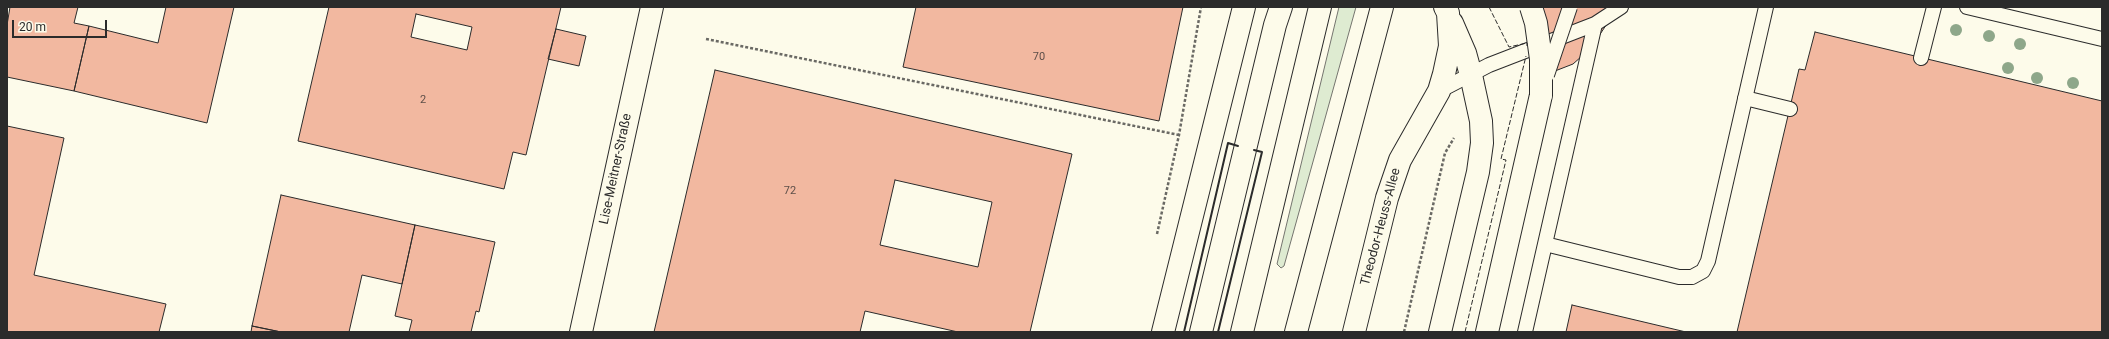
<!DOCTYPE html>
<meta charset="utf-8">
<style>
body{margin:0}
#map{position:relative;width:2109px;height:339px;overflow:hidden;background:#fdfbea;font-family:Roboto,sans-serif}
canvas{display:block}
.frame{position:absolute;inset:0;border:8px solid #2b2b2b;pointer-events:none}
.scale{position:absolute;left:12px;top:20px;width:95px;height:18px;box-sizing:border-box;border:2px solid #2b2b2b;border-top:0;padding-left:5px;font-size:12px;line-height:14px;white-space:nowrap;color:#2b2b2b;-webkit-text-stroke:3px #fdfbea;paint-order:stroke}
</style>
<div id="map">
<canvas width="2109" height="339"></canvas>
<div class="frame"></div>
<div class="scale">20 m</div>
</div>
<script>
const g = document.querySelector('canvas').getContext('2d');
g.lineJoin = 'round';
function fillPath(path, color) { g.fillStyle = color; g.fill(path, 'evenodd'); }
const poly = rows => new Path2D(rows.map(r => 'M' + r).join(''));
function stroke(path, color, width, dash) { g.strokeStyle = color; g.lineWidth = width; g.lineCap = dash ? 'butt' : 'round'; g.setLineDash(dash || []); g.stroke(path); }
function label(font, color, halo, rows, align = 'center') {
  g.font = font + ' Roboto,sans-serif'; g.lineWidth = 3; g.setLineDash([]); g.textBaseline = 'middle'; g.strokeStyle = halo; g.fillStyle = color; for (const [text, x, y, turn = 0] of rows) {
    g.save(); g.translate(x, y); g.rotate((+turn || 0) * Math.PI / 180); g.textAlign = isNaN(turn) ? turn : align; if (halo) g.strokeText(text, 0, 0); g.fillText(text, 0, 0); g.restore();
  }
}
const green = poly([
 [1339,7,1356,7,1284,266,1281,268,1277,264,1339,7]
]);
fillPath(green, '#deebd1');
stroke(green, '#74746e', 1);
const building = poly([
 [10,7,78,7,74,23,89,26,74,91,7,77,7,25,10,7],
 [166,7,234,7,207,123,74,91,89,26,158,43,166,7],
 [329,7,561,7,526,155,513,152,504,189,298,141,329,7],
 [416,14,472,27,467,50,411,37,416,14],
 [916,7,1183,7,1159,121,903,67,916,7],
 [1532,7,1618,7,1591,48,1573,64,1555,71,1532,7],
 [556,29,586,36,579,66,548,59,556,29],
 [1815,32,2102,101,2102,332,1737,332,1799,69,1805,70,1815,32],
 [715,70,1072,154,1030,332,958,332,865,311,860,332,654,332,715,70],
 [895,180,992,202,978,267,880,245,895,180],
 [7,126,64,138,34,275,166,304,159,332,7,332,7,126],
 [281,195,415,225,402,284,362,275,349,332,281,332,252,326,281,195],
 [415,225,495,242,479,312,476,311,471,332,409,332,412,320,395,316,415,225],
 [1572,305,1686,332,1566,332,1572,305],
 [252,326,281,332,251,332,252,326]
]);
fillPath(building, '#f2b8a0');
stroke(building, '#2b2b2b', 1);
const service = poly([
 [1967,7,2102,39],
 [1921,58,1934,7],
 [1439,91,1489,65,1595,24],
 [1745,98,1790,109],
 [1545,244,1679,277,1692,277,1703,271,1708,261,1766,7],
 [1525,332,1595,24,1621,7]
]);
const minor = poly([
 [581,332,652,7],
 [1163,332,1244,7],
 [1201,332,1275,25,1281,7],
 [1354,332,1387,198,1400,160,1439,91,1444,74,1450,46,1448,13,1445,7],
 [1440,332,1478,172,1482,143,1481,121,1471,75,1465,53,1452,23],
 [1487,332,1541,95]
]);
const primary = poly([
 [1242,332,1320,7],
 [1296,332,1382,7]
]);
stroke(service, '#2b2b2b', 16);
stroke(minor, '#2b2b2b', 24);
stroke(primary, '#2b2b2b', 24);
stroke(poly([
 [706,39,1179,135],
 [1157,234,1179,135,1201,7],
 [1404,332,1445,153,1454,138]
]), '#6a6964', 2.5, [3, 2]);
stroke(service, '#fdfbea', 14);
stroke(minor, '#fdfbea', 22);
stroke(primary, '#fdfbea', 22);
const serviceBridge = poly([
 [1547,75,1570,7]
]);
const minorBridge = poly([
 [1531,7,1536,23,1541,59,1541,95]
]);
stroke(serviceBridge, '#2b2b2b', 16, []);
stroke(minorBridge, '#2b2b2b', 24, []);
stroke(serviceBridge, '#fdfbea', 14);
stroke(minorBridge, '#fdfbea', 22);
stroke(poly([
 [1489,7,1509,47,1527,43,1527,46],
 [1465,332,1506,160,1501,159,1526,56]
]), '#2b2b2b', 1, [5, 2]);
stroke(poly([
 [1184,332,1228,143,1238,146],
 [1218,332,1262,152,1254,150]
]), '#2b2b2b', 2);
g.fillStyle = '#8ea78a';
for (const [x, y] of [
 [1956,30],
 [1989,36],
 [2020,44],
 [2008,68],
 [2037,78],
 [2073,83]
]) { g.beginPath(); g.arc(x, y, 6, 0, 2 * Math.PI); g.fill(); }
label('11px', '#5d4e48', null, [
 ["70",1039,57],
 ["2",423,100],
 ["72",790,191]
]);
label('13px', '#2b2b2b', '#fdfbea', [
 ["Lise-Meitner-Straße",616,169,-78],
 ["Theodor-Heuss-Allee",1381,227,-75]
]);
</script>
